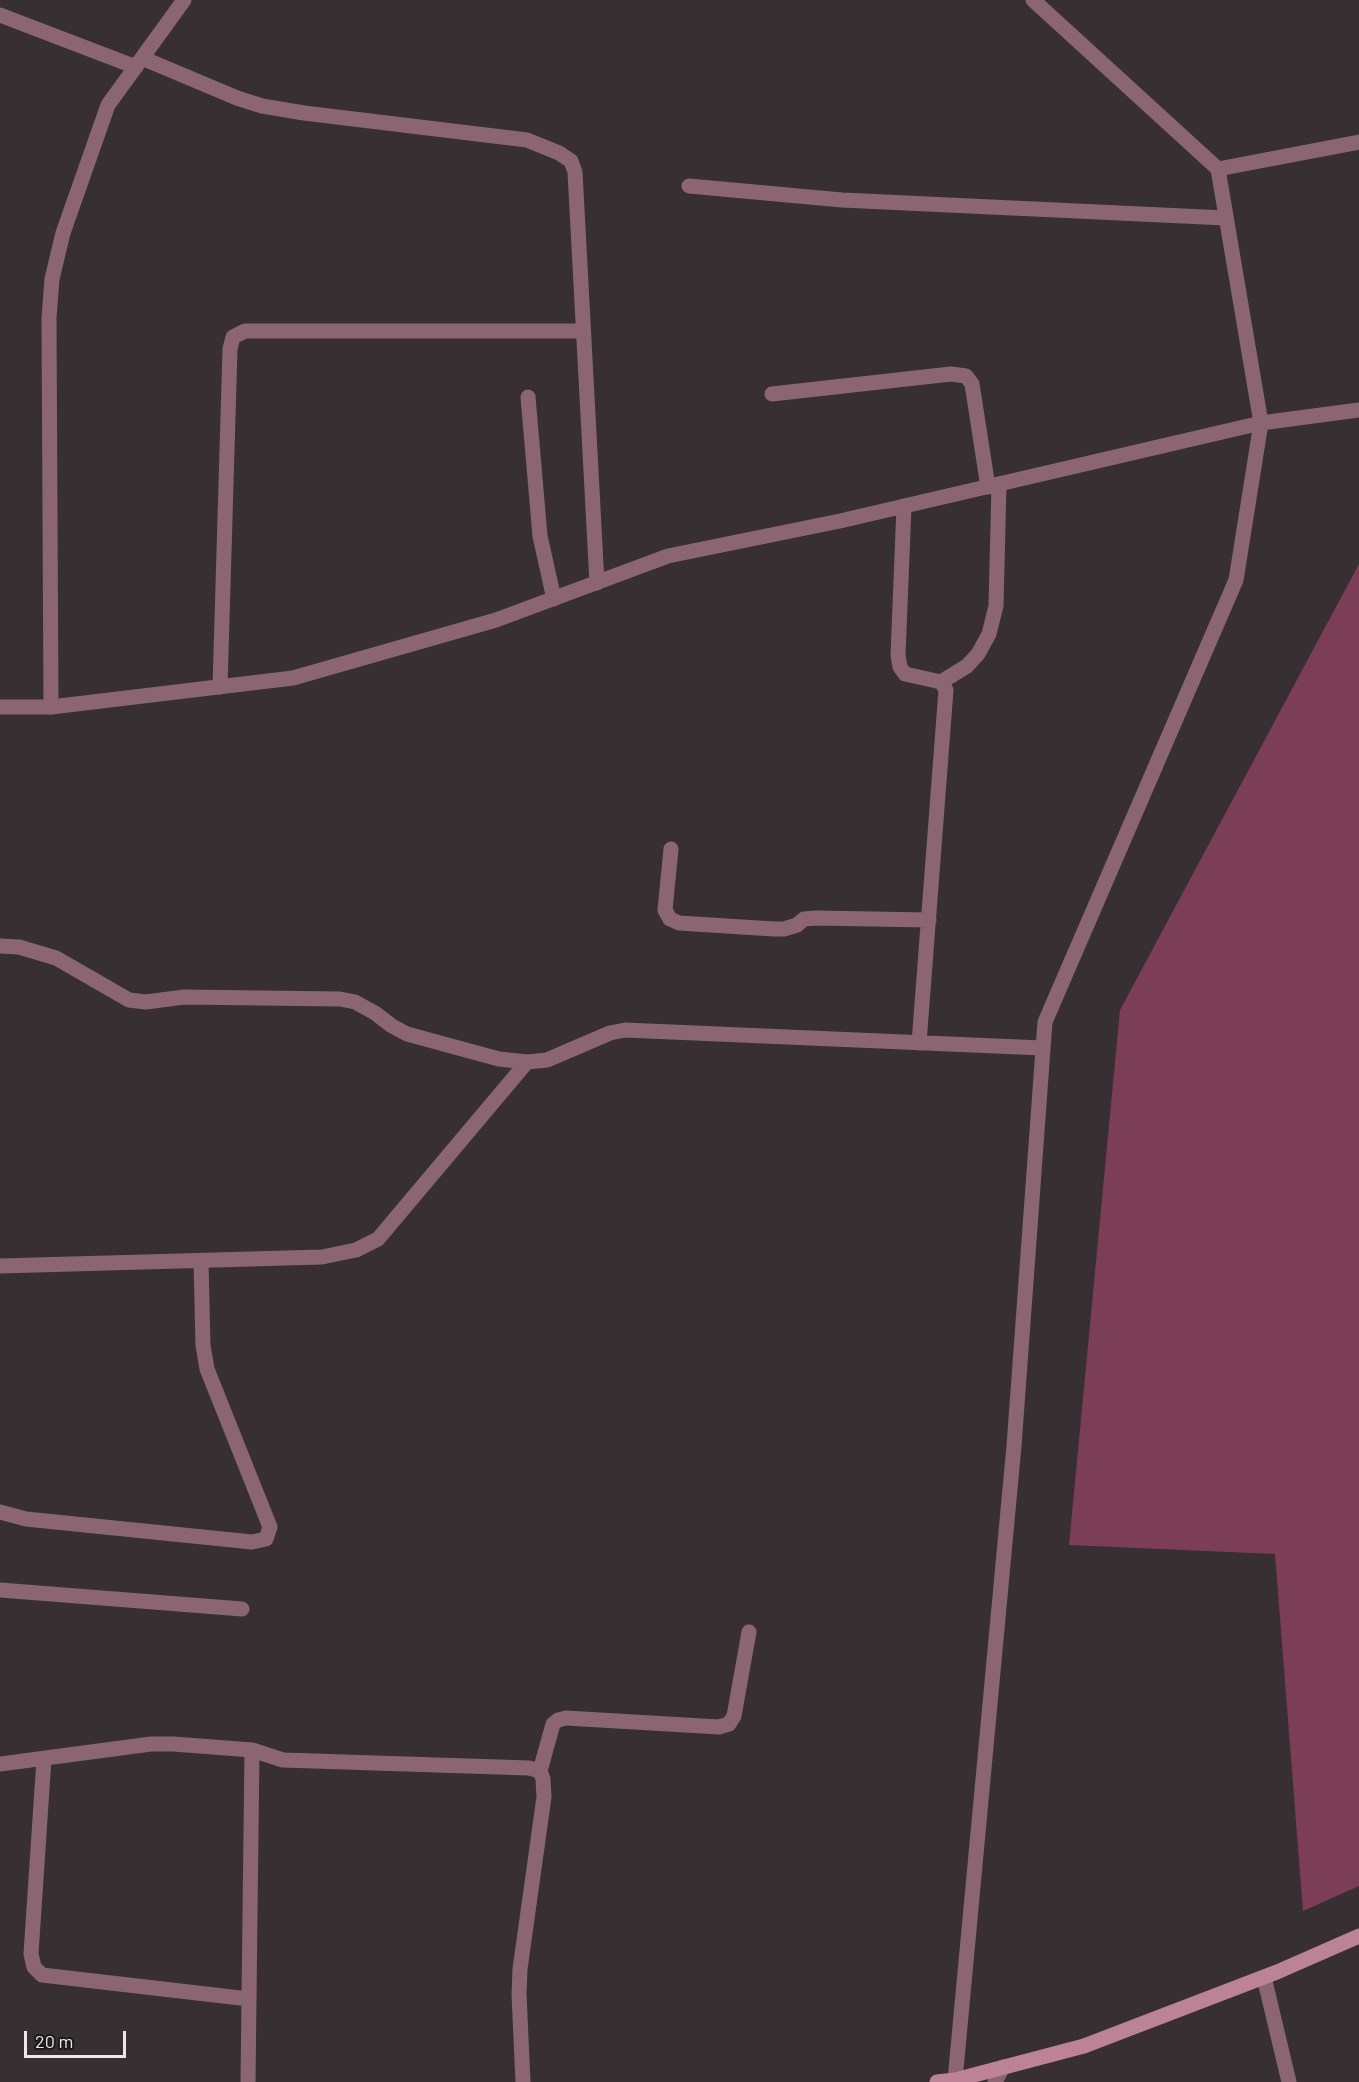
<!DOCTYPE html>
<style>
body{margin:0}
#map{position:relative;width:1359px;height:2082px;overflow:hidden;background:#382f32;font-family:Barlow,sans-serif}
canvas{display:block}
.scale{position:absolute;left:24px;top:2031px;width:102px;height:27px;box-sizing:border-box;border:3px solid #ede7e9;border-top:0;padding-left:8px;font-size:18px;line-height:21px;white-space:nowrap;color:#ede7e9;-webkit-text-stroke:4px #1c191a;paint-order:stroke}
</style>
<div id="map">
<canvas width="1359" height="2082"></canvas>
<div class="scale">20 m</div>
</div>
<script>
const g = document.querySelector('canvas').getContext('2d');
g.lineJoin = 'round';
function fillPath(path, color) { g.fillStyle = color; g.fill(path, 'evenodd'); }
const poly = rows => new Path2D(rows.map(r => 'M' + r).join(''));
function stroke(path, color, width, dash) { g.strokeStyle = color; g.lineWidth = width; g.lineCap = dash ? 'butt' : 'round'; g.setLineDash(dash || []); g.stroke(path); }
fillPath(poly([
 [1359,564,1359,1886,1303,1911,1275,1554,1069,1545,1120,1010]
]), '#7c3e56');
stroke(poly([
 [0,15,136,67],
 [142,58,237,98,262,106,304,113,527,140,559,153,571,161,575,172,597,583],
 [1218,169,1359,142],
 [689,186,842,200,1226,218],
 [772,394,951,374,966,376,972,384,988,487],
 [528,397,540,536,554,599],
 [904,506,898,655,900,667,905,674,941,682,946,690,919,1043],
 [941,682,967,666,978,654,989,634,996,606,999,484],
 [220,687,230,349,233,337,245,331,583,331],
 [51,707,49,318,52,279,63,233,108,105,184,0],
 [671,849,665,910,670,919,679,923,774,929,784,929,797,925,804,919,816,918,929,920],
 [0,946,19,947,56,958,129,1000,146,1002,184,997,340,999,355,1002,375,1013,392,1026,407,1034,499,1059,527,1062,547,1060,610,1033,625,1030,1042,1048],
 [0,1266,322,1257,356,1250,378,1239,527,1062],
 [0,1512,26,1519,252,1542,266,1539,270,1527,207,1369,203,1345,201,1261],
 [0,1590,242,1609],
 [44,1759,31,1954,34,1967,42,1975,249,1999],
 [0,1764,151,1744,173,1744,252,1750,283,1760,529,1768,540,1771,543,1779,544,1797,520,1969,519,1994,523,2082],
 [540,1771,553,1724,558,1720,566,1718,719,1727,729,1724,734,1716,749,1632],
 [1264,1977,1289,2082],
 [248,2082,252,1750],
 [995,2082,1003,2067]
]), '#8b6672', 15);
stroke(poly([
 [0,707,51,707,293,678,496,620,668,556,840,521,1261,423,1359,410],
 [955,2080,1014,1446,1045,1022,1236,580,1261,423,1218,169,1033,0]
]), '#8b6672', 15);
stroke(poly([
 [937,2082,955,2080,1084,2046,1277,1972,1359,1936]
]), '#bc8396', 15);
</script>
